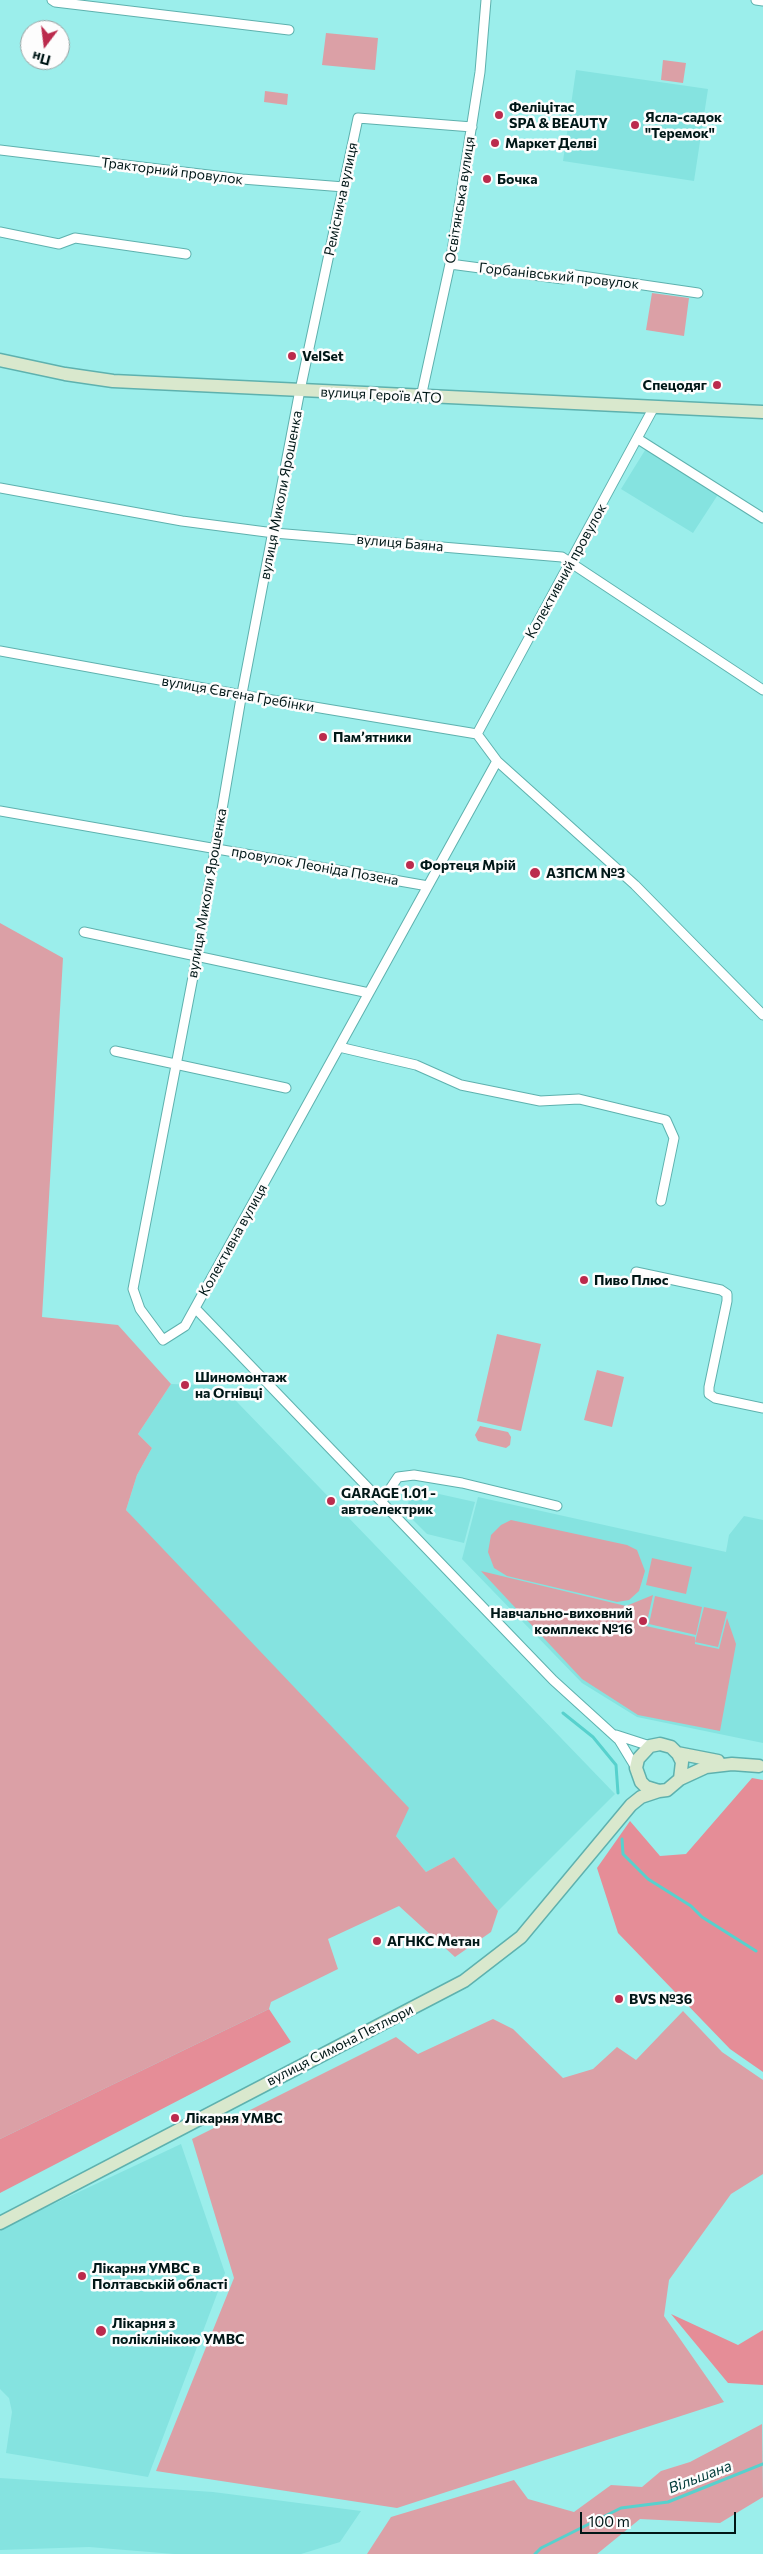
<!DOCTYPE html>
<meta charset="utf-8">
<style>
body{margin:0}
#map{position:relative;width:763px;height:2554px;overflow:hidden;background:#9beeeb;font-family:Commissioner,sans-serif}
canvas{display:block}
.north{position:absolute;left:20px;top:20px;width:50px;height:50px;box-sizing:border-box;background:#fdfdfd;border:1px solid #98a1a1;border-radius:50%;rotate:195deg;font-size:14px;font-weight:700;line-height:20px;text-align:center;color:#001717}
.north::after{content:'';display:block;margin:auto;width:18px;height:22px;background:#bb2b4d;clip-path:polygon(50% 0,100% 100%,50% 72%,0 100%)}
.scale{position:absolute;left:580px;top:2512px;width:156px;height:22px;box-sizing:border-box;border:2px solid #001717;border-top:0;padding-left:6px;font-size:15px;line-height:18px;white-space:nowrap;color:#001717;-webkit-text-stroke:4px #fdfdfd;paint-order:stroke}
</style>
<div id="map">
<canvas width="763" height="2554"></canvas>
<div class="north">Пн</div>
<div class="scale">100 m</div>
</div>
<script>
const g = document.querySelector('canvas').getContext('2d');
g.lineJoin = 'round';
function fillPath(path, color) { g.fillStyle = color; g.fill(path, 'evenodd'); }
const poly = rows => new Path2D(rows.map(r => 'M' + r).join(''));
function stroke(path, color, width, dash) { g.strokeStyle = color; g.lineWidth = width; g.lineCap = dash ? 'butt' : 'round'; g.setLineDash(dash || []); g.stroke(path); }
function label(font, color, halo, rows, align = 'center') {
  g.font = font + ' Commissioner,sans-serif'; g.lineWidth = 5; g.setLineDash([]); g.textBaseline = 'middle'; g.strokeStyle = halo; g.fillStyle = color; for (const [text, x, y, turn = 0] of rows) {
    g.save(); g.translate(x, y); g.rotate((+turn || 0) * Math.PI / 180); g.textAlign = isNaN(turn) ? turn : align; if (halo) g.strokeText(text, 0, 0); g.fillText(text, 0, 0); g.restore();
  }
}
fillPath(poly([
 [576,70,708,89,694,181,563,161],
 [647,447,719,493,693,533,621,489],
 [212,1376,615,1794,498,1911,454,1857,426,1872,126,1510,137,1475,152,1448,138,1434,171,1384,199,1385],
 [421,1490,475,1502,464,1543,427,1534,406,1513,411,1491],
 [478,1497,726,1552,729,1535,744,1516,763,1520,763,1743,637,1717,582,1683,462,1559],
 [181,2144,225,2273,148,2477,6,2453,12,2412,9,2398,0,2389,0,2229],
 [0,2478,213,2492,361,2511,340,2542,301,2554,174,2554,89,2547,0,2550]
]), '#85e3e0');
fillPath(poly([
 [326,33,378,38,375,70,322,65],
 [663,60,686,63,683,83,661,80],
 [265,91,288,94,287,105,264,102],
 [652,293,689,298,684,336,646,330],
 [0,923,63,958,42,1317,118,1325,171,1384,138,1434,152,1448,137,1475,126,1510,409,1808,396,1836,426,1872,454,1857,498,1911,491,1932,455,1957,399,1906,328,1939,338,1969,271,2002,269,2009,0,2139],
 [497,1334,541,1344,521,1431,477,1421],
 [597,1370,624,1377,612,1427,584,1420],
 [480,1426,508,1432,511,1437,510,1445,506,1448,478,1441,475,1435],
 [511,1520,627,1545,637,1550,645,1571,639,1591,629,1600,617,1602,507,1576,494,1568,488,1552,491,1535,501,1525],
 [652,1558,692,1567,686,1594,646,1585],
 [481,1571,626,1606,653,1595,646,1626,695,1637,695,1644,719,1649,727,1618,736,1644,720,1731,638,1715,582,1679],
 [655,1596,702,1607,696,1635,649,1624],
 [704,1607,727,1612,718,1647,695,1642],
 [683,2011,722,2052,763,2080,763,2174,731,2194,669,2280,664,2316,724,2402,397,2508,156,2471,234,2278,192,2139,396,2037,418,2054,493,2019,513,2029,563,2078,593,2069,617,2047,636,2060],
 [762,2424,763,2497,720,2523,640,2519,597,2554,367,2554,391,2517,514,2480,528,2499,574,2512,611,2485,642,2487,661,2471,690,2462]
]), '#dba0a6');
fillPath(poly([
 [752,1778,763,1780,763,2072,730,2049,618,1933,597,1868,630,1821,660,1856,686,1854],
 [269,2009,291,2042,0,2193,0,2139],
 [671,2314,738,2345,763,2330,763,2385,728,2383]
]), '#e58d97');
stroke(poly([
 [563,1713,593,1737,616,1765,618,1793],
 [622,1839,623,1854,648,1879,691,1906,702,1917,756,1951],
 [535,2554,541,2548,621,2508,668,2502,763,2464]
]), '#57d1cd', 3);
const street = poly([
 [52,0,55,2,289,30],
 [756,0,763,1],
 [472,127,358,118,299,395,240,704,197,956,133,1289,140,1309,163,1340,185,1326,497,761],
 [0,150,242,179,344,187],
 [0,232,59,244,75,238,186,254],
 [450,264,563,279,575,275,698,293],
 [421,397,450,264,480,72,486,0],
 [638,439,763,518],
 [0,488,182,521,274,533,562,557,763,690],
 [0,651,242,695,477,734],
 [477,734,497,761,635,885,763,1015],
 [477,734,654,407],
 [0,811,428,886],
 [84,932,369,993],
 [339,1047,416,1065,461,1085,540,1101,579,1099,666,1120,674,1138,661,1201],
 [115,1051,286,1088],
 [636,1272,721,1290,727,1294,727,1301,709,1387,709,1394,715,1398,763,1408],
 [195,1308,553,1680,619,1740,636,1768],
 [382,1501,398,1477,414,1475,462,1483,557,1506],
 [616,1735,650,1746]
]);
const secondary = poly([
 [0,360,65,374,113,381,763,412],
 [677,1753,718,1761],
 [680,1779,682,1762,678,1754,671,1747,660,1744,650,1746,638,1759,636,1768,641,1782,646,1787,659,1791,667,1790,680,1779,706,1767,732,1764,759,1766],
 [0,2223,464,1981,521,1937,631,1805,641,1797,659,1791]
]);
stroke(street, '#5eb1ae', 11);
stroke(secondary, '#5eb1ae', 15);
stroke(street, '#fff', 9);
stroke(secondary, '#d9e8cd', 12);
for (const [x, y, r, color] of [
 [499,115,5,"#bb2b4d"],
 [635,125,5,"#bb2b4d"],
 [495,143,5,"#bb2b4d"],
 [487,179,5,"#bb2b4d"],
 [292,356,5,"#bb2b4d"],
 [717,385,5,"#bb2b4d"],
 [323,737,5,"#bb2b4d"],
 [410,865,5,"#bb2b4d"],
 [535,873,6,"#bb2b4d"],
 [584,1280,5,"#bb2b4d"],
 [185,1385,5,"#bb2b4d"],
 [331,1501,5,"#bb2b4d"],
 [643,1621,5,"#bb2b4d"],
 [377,1941,5,"#bb2b4d"],
 [619,1999,5,"#bb2b4d"],
 [175,2118,5,"#bb2b4d"],
 [82,2276,5,"#bb2b4d"],
 [101,2331,6,"#bb2b4d"]
]) { const dot = new Path2D(); dot.arc(x, y, r, 0, 2 * Math.PI); g.fillStyle = color; g.fill(dot); stroke(dot, '#fdfdfd', 2); }
label('bold 14px', '#001717', '#fdfdfd', [
 ["Феліцітас",509,107],
 ["SPA & BEAUTY",509,123],
 ["Ясла-садок",645,117],
 ["\"Теремок\"",645,133],
 ["Маркет Делві",505,143],
 ["Бочка",497,179],
 ["VelSet",302,356],
 ["Спецодяг",707,385,"right"],
 ["Памʼятники",333,737],
 ["Фортеця Мрій",420,865],
 ["АЗПСМ №3",546,873],
 ["Пиво Плюс",594,1280],
 ["Шиномонтаж",195,1377],
 ["на Огнівці",195,1393],
 ["GARAGE 1.01 -",341,1493],
 ["автоелектрик",341,1509],
 ["Навчально-виховний",633,1613,"right"],
 ["комплекс №16",633,1629,"right"],
 ["АГНКС Метан",387,1941],
 ["BVS №36",629,1999],
 ["Лікарня УМВС",185,2118],
 ["Лікарня УМВС в",92,2268],
 ["Полтавській області",92,2284],
 ["Лікарня з",112,2323],
 ["поліклінікою УМВС",112,2339]
], 'left');
label('14px', '#001717', '#fdfdfd', [
 ["Тракторний провулок",172,171,7],
 ["Реміснича вулиця",341,199,-78],
 ["Освітянська вулиця",460,200,-81],
 ["Горбанівський провулок",559,276,6],
 ["вулиця Героїв АТО",381,395,3],
 ["вулиця Миколи Ярошенка",281,495,-79],
 ["вулиця Баяна",400,543,5],
 ["Колективний провулок",566,571,-61],
 ["вулиця Євгена Гребінки",238,694,10],
 ["провулок Леоніда Позена",315,866,10],
 ["вулиця Миколи Ярошенка",207,893,-80],
 ["Колективна вулиця",233,1240,-61],
 ["вулиця Симона Петлюри",340,2045,-27]
]);
label('italic 15px', '#003a39', '#fdfdfd', [
 ["Вільшана",700,2477,-21]
]);
</script>
